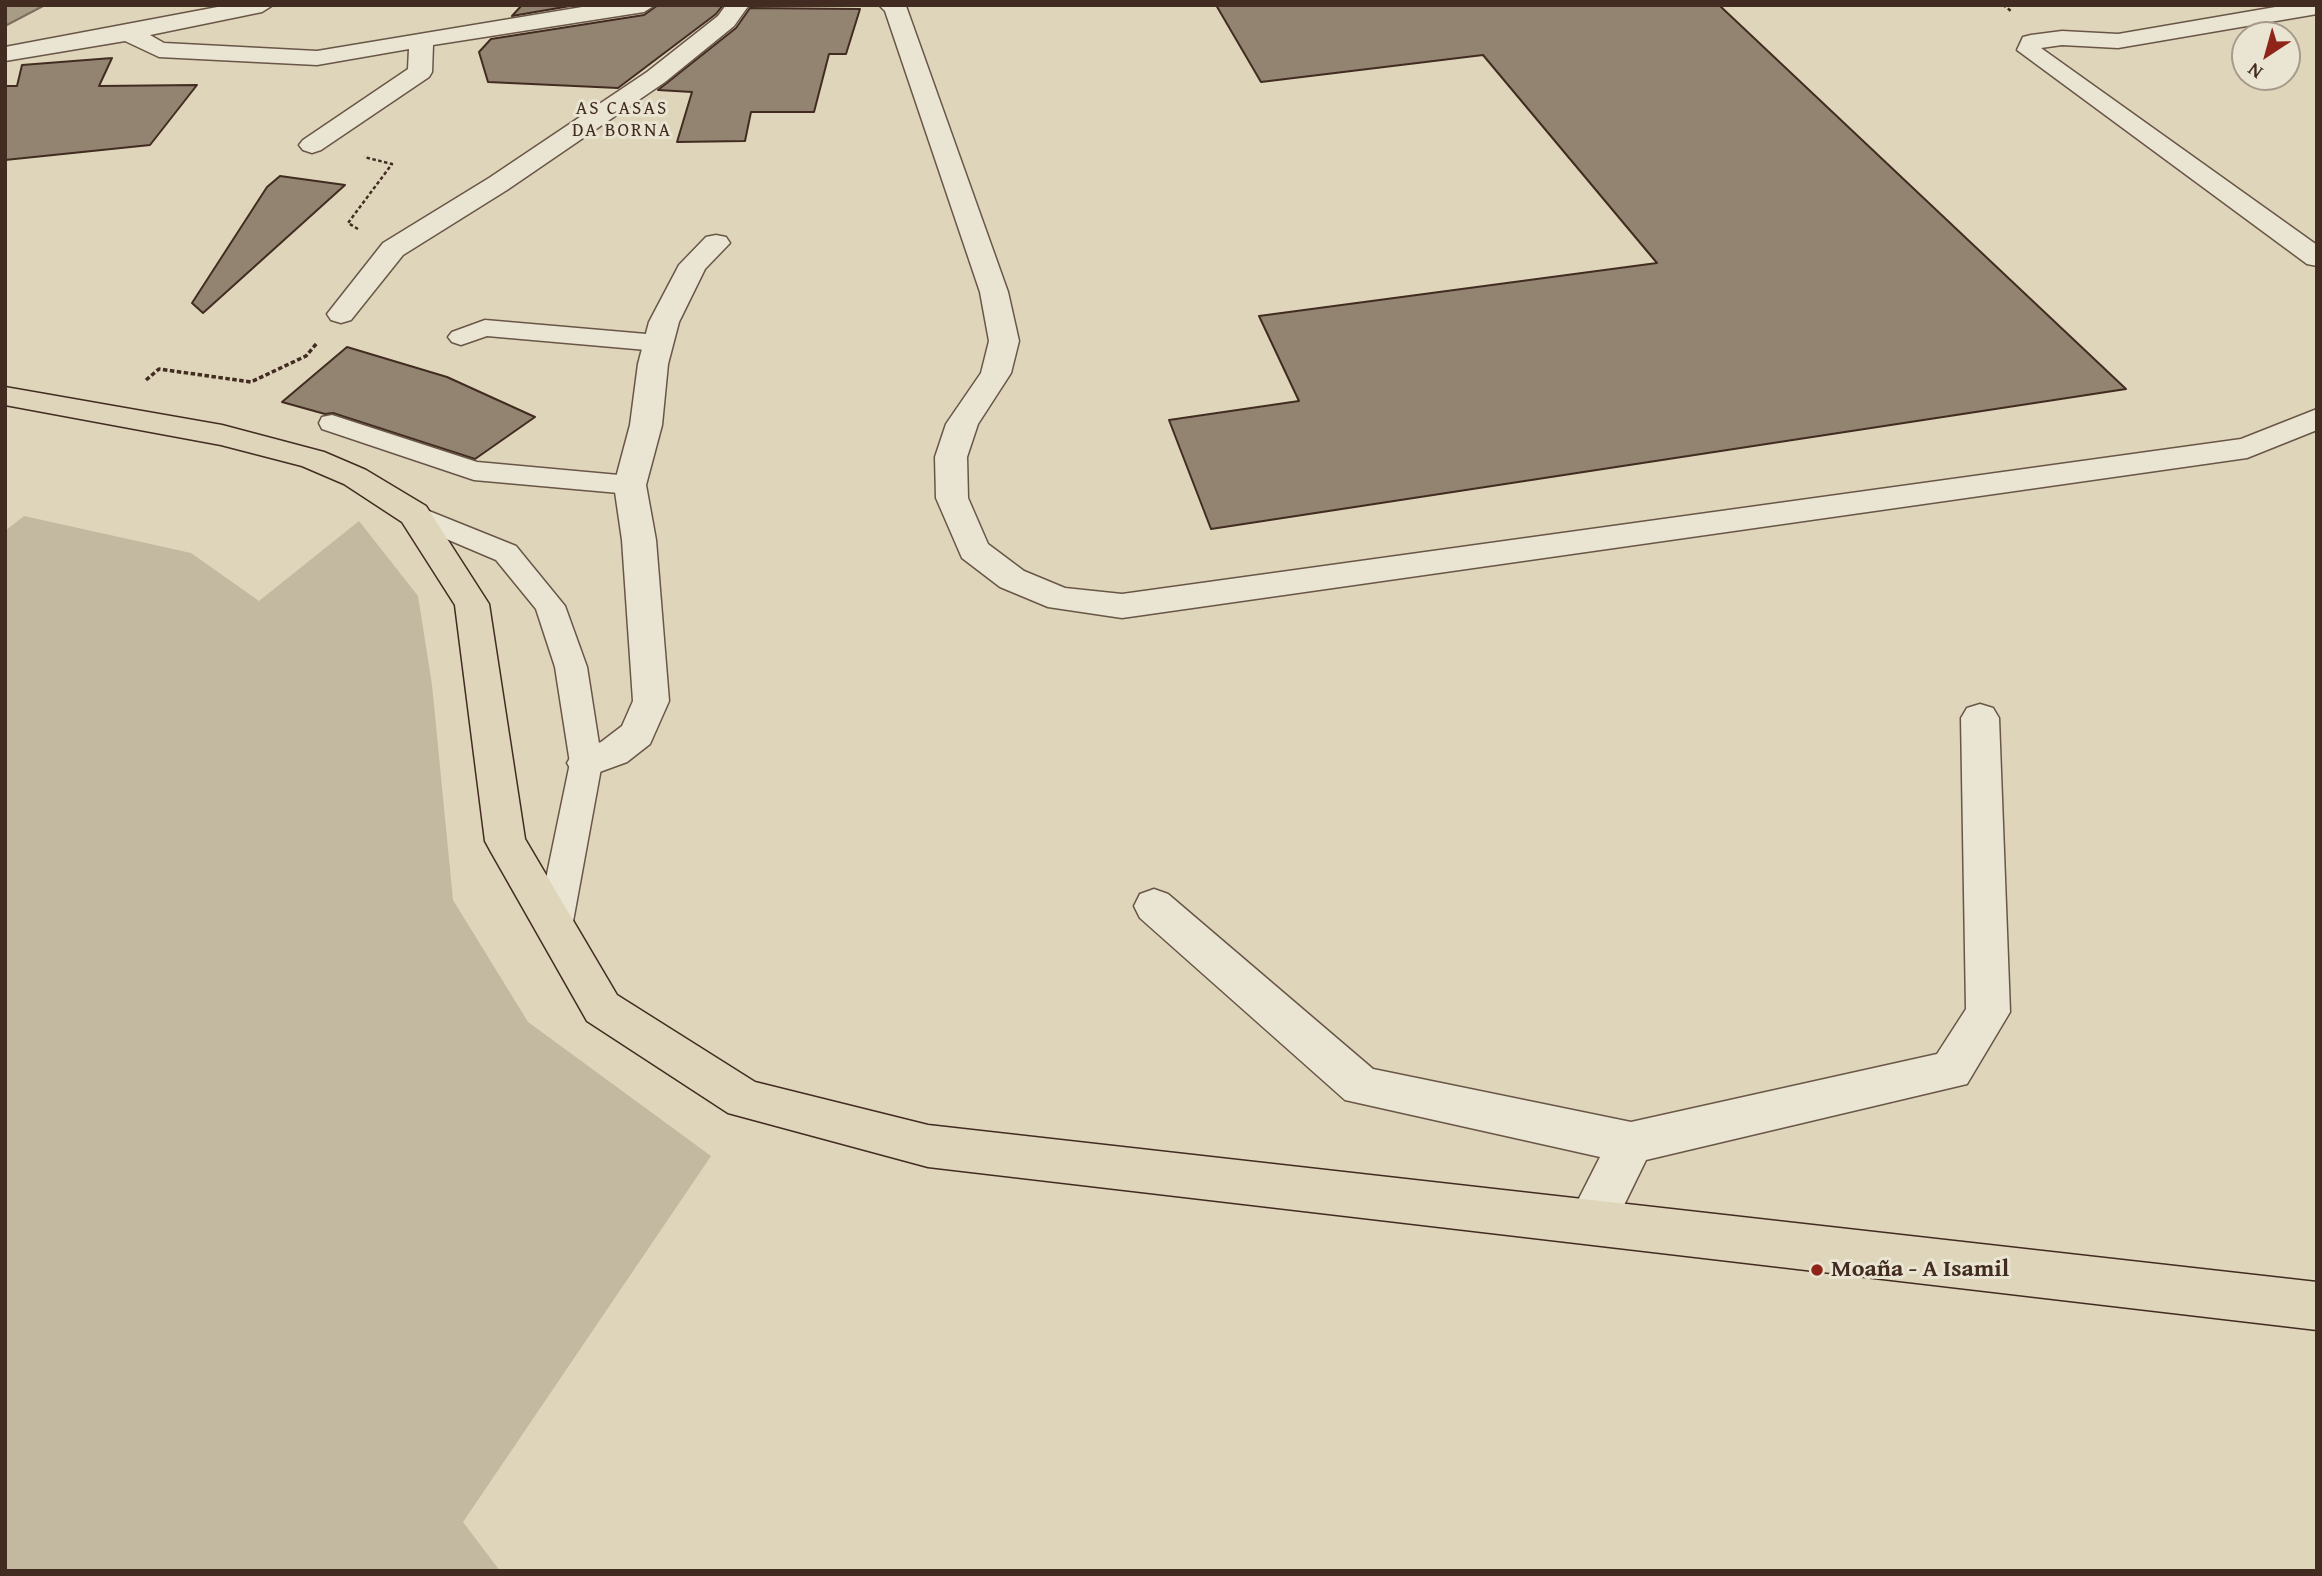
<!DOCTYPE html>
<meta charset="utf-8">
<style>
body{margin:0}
#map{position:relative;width:2322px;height:1576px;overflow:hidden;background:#ded5ba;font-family:"Gentium Book Plus",serif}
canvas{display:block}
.frame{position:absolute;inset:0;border:7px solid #422c21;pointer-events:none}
.north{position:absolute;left:2231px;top:21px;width:70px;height:70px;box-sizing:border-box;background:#eae4d2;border:2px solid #a79a8b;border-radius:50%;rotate:216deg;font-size:19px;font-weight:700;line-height:28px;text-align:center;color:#422c21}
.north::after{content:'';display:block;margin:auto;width:24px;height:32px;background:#8f2418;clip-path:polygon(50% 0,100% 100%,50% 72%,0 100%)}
</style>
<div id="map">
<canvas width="2322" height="1576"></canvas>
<div class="frame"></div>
<div class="north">N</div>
</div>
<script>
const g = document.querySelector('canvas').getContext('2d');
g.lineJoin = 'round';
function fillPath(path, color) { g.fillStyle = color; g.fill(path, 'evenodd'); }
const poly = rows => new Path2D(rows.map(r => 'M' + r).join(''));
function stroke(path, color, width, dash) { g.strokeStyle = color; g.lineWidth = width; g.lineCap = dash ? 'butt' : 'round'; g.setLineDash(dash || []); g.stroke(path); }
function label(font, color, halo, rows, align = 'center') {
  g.font = font + ' "Gentium Book Plus",serif'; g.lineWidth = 6; g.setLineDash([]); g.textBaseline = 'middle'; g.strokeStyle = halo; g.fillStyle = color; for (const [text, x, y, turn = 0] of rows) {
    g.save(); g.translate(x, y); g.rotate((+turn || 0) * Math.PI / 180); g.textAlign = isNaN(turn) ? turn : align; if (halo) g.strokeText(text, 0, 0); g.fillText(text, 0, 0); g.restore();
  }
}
fillPath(poly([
 [24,516,191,553,259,601,359,521,418,596,432,685,453,900,528,1022,711,1156,463,1522,500,1571,5,1571,5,531]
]), '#c3b8a0');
const water = poly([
 [5,5,45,5,5,26,5,5]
]);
fillPath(water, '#a99c86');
stroke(water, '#806f5e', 2);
const building = poly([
 [522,5,576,5,512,16,522,5],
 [658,5,723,5,716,14,618,88,488,82,479,52,491,39,644,15,658,5],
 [1216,5,1719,5,2126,389,1211,529,1169,420,1299,401,1259,316,1657,263,1483,55,1261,82,1216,5],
 [750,8,860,9,846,54,829,54,814,112,751,112,745,141,677,142,692,92,658,90,736,28,750,8],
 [112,58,99,86,197,85,150,145,5,160,5,86,17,86,22,65,112,58],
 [280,176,345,185,203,313,192,303,267,187,280,176],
 [347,347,447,377,535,417,475,459,333,413,325,414,282,402,347,347]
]);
fillPath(building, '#938471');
stroke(building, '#422c21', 2);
const service = poly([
 [485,320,658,335,667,338,671,343,667,348,658,351,487,336,461,345,452,342,448,337,452,332,485,320],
 [332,415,477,462,630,476,640,479,644,485,640,491,630,494,474,480,322,429,319,423,322,417,332,415],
 [414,505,516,546,565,606,587,667,602,763,572,927,567,937,554,942,541,937,536,927,570,763,555,667,536,609,496,560,404,521,400,514,404,507,414,505]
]);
const minor = poly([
 [228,5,273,5,262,12,150,35,164,43,317,51,594,5,655,5,644,12,433,45,432,72,429,77,321,150,312,153,303,150,299,145,303,140,408,69,409,49,317,65,159,57,125,41,5,61,5,47,228,5],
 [726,5,749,5,734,26,665,82,507,190,403,255,351,320,341,323,331,320,327,314,383,243,489,178,647,72,718,16,726,5],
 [879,5,906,6,1008,292,1019,341,1011,373,978,424,967,457,968,498,988,544,1024,571,1065,588,1122,594,2241,439,2317,409,2317,430,2247,458,1122,618,1048,607,1000,587,962,558,936,498,935,457,946,424,981,373,989,341,980,292,885,11,879,5],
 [2287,5,2317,5,2317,14,2118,48,2062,45,2041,48,2317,245,2317,266,2307,264,2017,50,2023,37,2031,35,2062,31,2118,34,2287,5],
 [716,235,726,237,730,243,705,269,679,322,668,364,662,425,646,485,656,540,669,701,650,744,627,762,586,777,573,773,567,763,573,753,601,742,622,726,633,701,622,540,614,485,630,425,638,364,649,322,679,265,706,237,716,235],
 [1980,704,1993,708,1999,718,2010,1012,1967,1084,1646,1160,1608,1238,1591,1244,1574,1238,1567,1222,1600,1157,1345,1100,1140,918,1134,906,1140,894,1154,889,1168,894,1373,1069,1631,1122,1937,1054,1966,1009,1961,718,1967,708,1980,704]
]);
const primary = poly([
 [5,387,222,425,324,452,366,470,426,506,489,604,525,839,617,995,755,1082,928,1125,2317,1282,2317,1330,928,1167,728,1113,587,1021,491,852,485,841,455,605,402,522,344,484,302,466,221,445,5,405,5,387]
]);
stroke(service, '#695647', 3);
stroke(minor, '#695647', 3);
stroke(primary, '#422c21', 3);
stroke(poly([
 [2003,5,2011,11],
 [358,229,348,223,392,164,364,157]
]), '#422c21', 2.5, [3.5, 2.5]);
stroke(poly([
 [146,380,159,369,251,382,306,356,317,343]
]), '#422c21', 3.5, [4.5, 2.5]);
fillPath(service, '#eae4d2');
fillPath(minor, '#eae4d2');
fillPath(primary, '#ded5ba');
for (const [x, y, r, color] of [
 [1817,1270,7,"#8f2418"]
]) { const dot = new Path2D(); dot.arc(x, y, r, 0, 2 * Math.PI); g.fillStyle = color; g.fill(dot); stroke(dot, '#eae4d2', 2.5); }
g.letterSpacing = '2px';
label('19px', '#422c21', '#eae4d2', [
 ["AS CASAS",622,109],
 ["DA BORNA",622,131]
]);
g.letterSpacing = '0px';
label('bold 24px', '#422c21', '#eae4d2', [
 ["Moaña - A Isamil",1831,1270]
], 'left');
</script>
